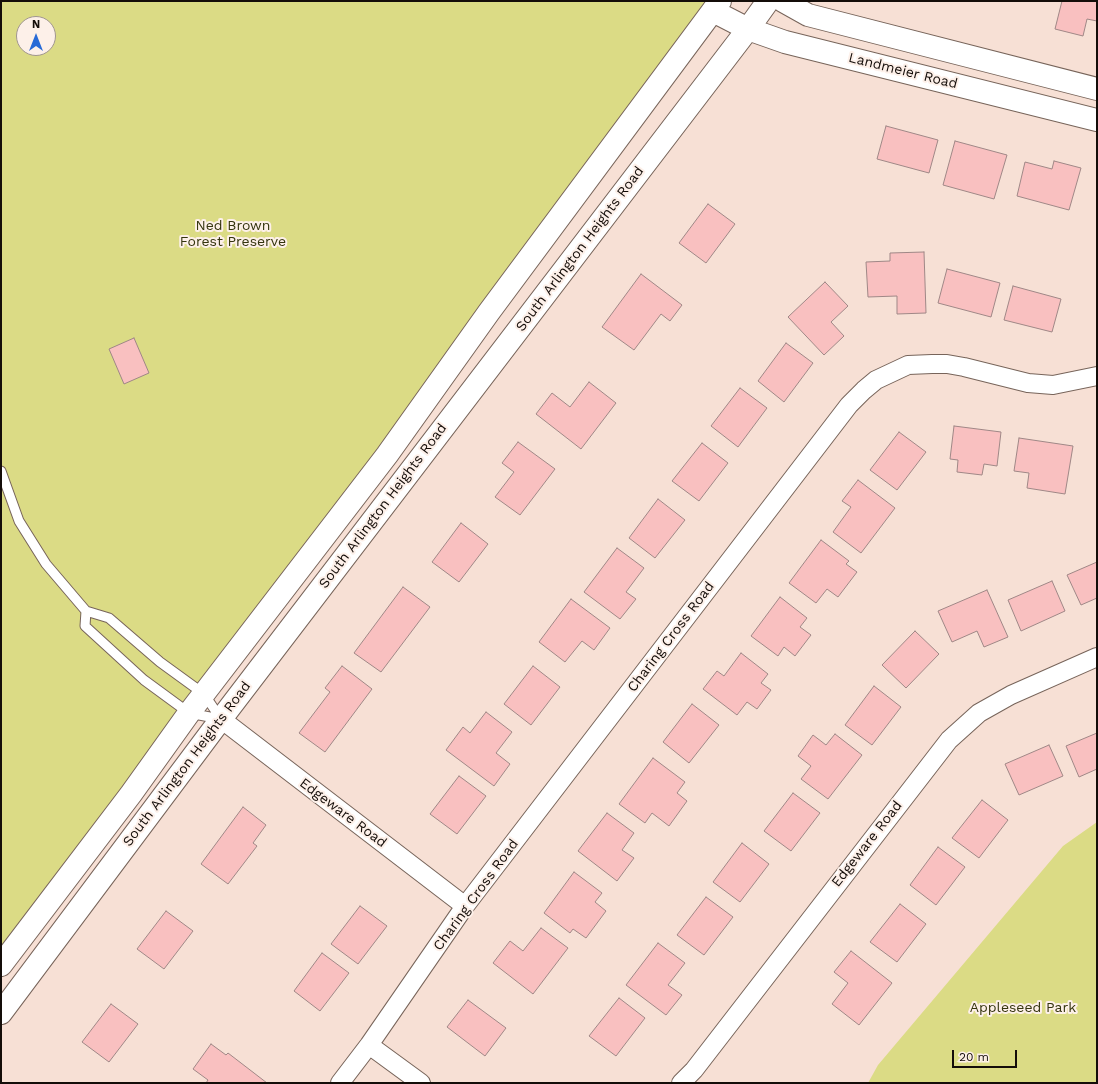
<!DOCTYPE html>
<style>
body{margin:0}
#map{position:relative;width:1098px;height:1084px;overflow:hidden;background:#f7e0d5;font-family:"Work Sans",sans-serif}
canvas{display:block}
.frame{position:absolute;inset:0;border:2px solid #140d09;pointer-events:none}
.north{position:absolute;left:16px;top:16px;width:40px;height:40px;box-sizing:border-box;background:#fdf0e9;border:1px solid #a0958f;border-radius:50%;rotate:0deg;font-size:11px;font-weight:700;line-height:16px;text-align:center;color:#140d09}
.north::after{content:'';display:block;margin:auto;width:14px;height:18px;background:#286ad6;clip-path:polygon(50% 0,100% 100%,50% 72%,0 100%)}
.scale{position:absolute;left:952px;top:1050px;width:65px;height:18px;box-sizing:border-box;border:2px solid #140d09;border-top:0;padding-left:5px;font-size:12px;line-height:14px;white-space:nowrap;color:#140d09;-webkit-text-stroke:3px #fdf0e9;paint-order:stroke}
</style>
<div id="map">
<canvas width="1098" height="1084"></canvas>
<div class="frame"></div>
<div class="north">N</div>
<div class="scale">20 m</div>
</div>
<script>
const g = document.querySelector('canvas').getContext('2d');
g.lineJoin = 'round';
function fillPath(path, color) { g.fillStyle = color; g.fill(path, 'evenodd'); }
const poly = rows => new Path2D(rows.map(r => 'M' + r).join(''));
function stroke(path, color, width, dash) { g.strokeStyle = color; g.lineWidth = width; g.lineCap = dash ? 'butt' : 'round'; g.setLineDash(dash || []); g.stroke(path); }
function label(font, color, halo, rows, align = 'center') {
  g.font = font + ' "Work Sans",sans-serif'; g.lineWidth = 4; g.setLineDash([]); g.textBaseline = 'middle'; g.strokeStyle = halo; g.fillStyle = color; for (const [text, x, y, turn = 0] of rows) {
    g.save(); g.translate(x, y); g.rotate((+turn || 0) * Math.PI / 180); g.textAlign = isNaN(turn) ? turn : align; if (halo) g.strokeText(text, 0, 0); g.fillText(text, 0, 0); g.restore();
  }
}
fillPath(poly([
 [1,1,720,1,1,965],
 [24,24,48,24,48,48,24,48],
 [1097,822,1097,1083,868,1083,878,1065,1063,846]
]), '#dbdb85');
const building = poly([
 [1062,1,1097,1,1097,21,1087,19,1083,36,1055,29,1062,1],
 [886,126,938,140,929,173,877,159,886,126],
 [955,141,1007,155,994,199,943,185,955,141],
 [1054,161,1081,168,1069,210,1017,196,1025,162,1052,169,1054,161],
 [708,204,735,224,706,263,679,243,708,204],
 [924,252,926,313,897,314,897,296,868,297,866,262,890,261,890,253,924,252],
 [947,269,1000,283,991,317,938,303,947,269],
 [641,274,682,305,670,321,661,314,634,350,602,327,641,274],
 [825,282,848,306,831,322,844,336,824,355,788,317,825,282],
 [1013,286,1061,299,1052,332,1004,320,1013,286],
 [134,338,149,373,124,384,109,349,134,338],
 [786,343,813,363,784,402,758,381,786,343],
 [589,382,616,403,581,449,536,414,552,393,570,407,589,382],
 [740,388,767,408,738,447,711,426,740,388],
 [954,426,1001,432,997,466,984,464,982,475,957,472,958,460,950,459,954,426],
 [899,432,926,452,897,490,870,470,899,432],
 [1019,438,1073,446,1065,494,1027,488,1029,473,1014,471,1019,438],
 [518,442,555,469,520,515,495,497,514,472,502,463,518,442],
 [702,443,728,463,699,501,672,481,702,443],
 [858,480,895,508,861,553,833,532,851,507,842,501,858,480],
 [658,499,685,520,655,558,629,538,658,499],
 [461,523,488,544,459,582,432,562,461,523],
 [821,540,849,561,846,564,857,572,838,597,827,589,816,603,789,583,821,540],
 [617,548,644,568,626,592,636,599,620,619,584,592,617,548],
 [1097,562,1097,598,1081,605,1067,575,1097,562],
 [1052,581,1065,611,1021,631,1008,600,1052,581],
 [403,587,430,607,381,672,354,653,403,587],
 [987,590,1008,637,984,647,977,631,952,642,938,611,987,590],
 [780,597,807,618,800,627,811,635,795,656,784,647,778,656,751,636,780,597],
 [571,599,610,628,594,650,582,641,565,662,539,642,571,599],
 [915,631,939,654,906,688,882,665,915,631],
 [741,653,768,674,761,683,771,690,757,709,747,702,737,715,703,689,717,671,724,676,741,653],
 [342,666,372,689,325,752,299,733,330,692,325,688,342,666],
 [533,666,560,687,531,725,504,704,533,666],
 [874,686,901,707,872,745,845,725,874,686],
 [692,704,719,725,689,763,663,742,692,704],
 [486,712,512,732,496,753,510,764,494,786,446,750,463,727,470,733,486,712],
 [1097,733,1097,769,1079,777,1066,746,1097,733],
 [835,734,862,755,828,799,801,779,811,766,798,756,813,735,826,745,835,734],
 [1049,745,1063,776,1019,795,1005,764,1049,745],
 [653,758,685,782,677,793,687,801,669,826,652,813,645,823,619,804,653,758],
 [459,776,486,796,457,834,430,814,459,776],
 [793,793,820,813,791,851,764,831,793,793],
 [982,800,1008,820,979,858,952,838,982,800],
 [243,807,266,825,253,843,257,846,228,884,201,864,243,807],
 [607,813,634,833,622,850,634,858,617,881,578,851,607,813],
 [742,843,769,864,740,902,713,882,742,843],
 [938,847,965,867,936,905,910,885,938,847],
 [574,872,602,893,595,902,606,911,586,938,573,929,570,933,544,913,574,872],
 [706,897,733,917,704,955,677,935,706,897],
 [900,904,926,924,897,962,870,942,900,904],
 [360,906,387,926,358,964,331,944,360,906],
 [166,911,193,931,164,969,137,949,166,911],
 [541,928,568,948,533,994,493,963,510,941,523,951,541,928],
 [658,943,685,963,668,985,682,995,666,1015,626,985,658,943],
 [851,951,892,983,859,1025,832,1004,848,983,834,972,851,951],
 [322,953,349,973,320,1011,294,991,322,953],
 [619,998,645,1018,616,1056,589,1036,619,998],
 [468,1000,506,1028,485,1056,447,1027,468,1000],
 [111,1004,138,1024,109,1062,82,1042,111,1004],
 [211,1044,226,1055,228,1053,267,1083,206,1083,208,1080,193,1069,211,1044]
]);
fillPath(building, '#f9c0c0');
stroke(building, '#9f8786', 1);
const service = poly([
 [1,471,19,521,46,564,86,611,109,618,160,662,204,694,221,719],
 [86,611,85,626,144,680,189,713,220,719]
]);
const minor = poly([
 [221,719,465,906],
 [369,1045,421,1083],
 [340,1083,369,1045,465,906,849,405,864,390,876,380,908,365,932,364,947,364,964,367,1028,383,1053,385,1097,376],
 [681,1083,694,1070,949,740,979,713,1011,695,1097,657]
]);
const tertiary = poly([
 [783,1,808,15,1097,89],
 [713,11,748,29,785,42,1097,120]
]);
const secondary = poly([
 [1,965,131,794,189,713,387,455,489,312,720,1],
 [1,1013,221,719,748,29,768,1]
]);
stroke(service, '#77645a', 11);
stroke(minor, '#77645a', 20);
stroke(tertiary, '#77645a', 24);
stroke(secondary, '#77645a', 24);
stroke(service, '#fff', 9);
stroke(minor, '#fff', 18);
stroke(tertiary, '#fff', 22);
stroke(secondary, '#fff', 22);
label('14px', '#140d09', '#fdf0e9', [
 ["Landmeier Road",903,71,14],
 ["South Arlington Heights Road",580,249,-53],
 ["South Arlington Heights Road",383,506,-53],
 ["Charing Cross Road",671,637,-53],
 ["South Arlington Heights Road",187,764,-53],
 ["Edgeware Road",343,813,37],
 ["Edgeware Road",867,844,-52],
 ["Charing Cross Road",476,895,-54]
]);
label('14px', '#34340e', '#fdf0e9', [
 ["Ned Brown",233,226],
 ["Forest Preserve",233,242],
 ["Appleseed Park",1023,1008]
]);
</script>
